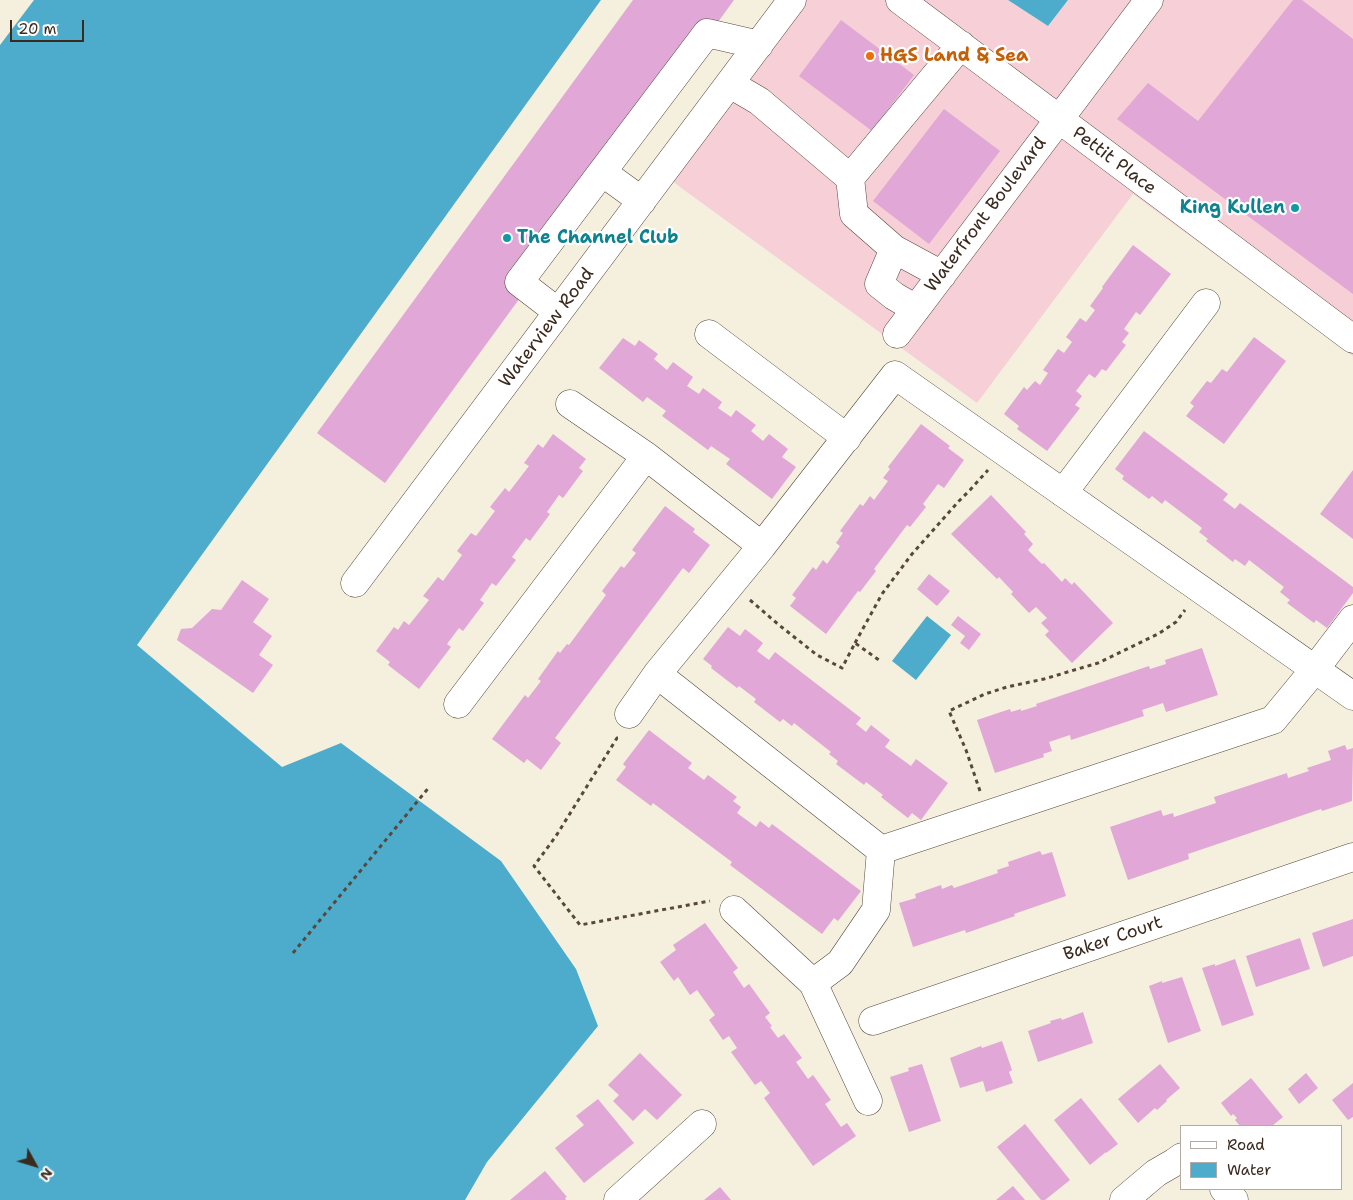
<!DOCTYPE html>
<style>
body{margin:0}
#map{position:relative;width:1353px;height:1200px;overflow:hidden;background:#f5efdd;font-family:"Shantell Sans",sans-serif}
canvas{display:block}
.legend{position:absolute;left:1180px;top:1125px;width:162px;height:65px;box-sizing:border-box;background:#fff;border:1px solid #b1aaa5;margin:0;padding:6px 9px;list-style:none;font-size:15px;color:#3b2a1e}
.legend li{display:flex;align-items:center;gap:10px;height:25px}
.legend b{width:25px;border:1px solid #b1aaa5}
.north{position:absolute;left:10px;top:1140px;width:50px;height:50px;-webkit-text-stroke:4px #fff;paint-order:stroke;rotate:129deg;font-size:14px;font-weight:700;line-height:20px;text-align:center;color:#3b2a1e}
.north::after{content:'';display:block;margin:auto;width:18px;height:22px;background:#3b2a1e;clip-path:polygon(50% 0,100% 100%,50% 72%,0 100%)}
.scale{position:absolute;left:10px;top:20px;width:74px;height:22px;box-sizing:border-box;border:2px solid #3b2a1e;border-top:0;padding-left:6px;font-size:15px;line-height:18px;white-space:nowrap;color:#3b2a1e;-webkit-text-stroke:4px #fff;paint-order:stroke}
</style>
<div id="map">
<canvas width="1353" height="1200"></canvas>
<ul class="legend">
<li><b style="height:6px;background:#fff"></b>Road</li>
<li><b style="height:14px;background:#4daccb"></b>Water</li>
</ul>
<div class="north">N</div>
<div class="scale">20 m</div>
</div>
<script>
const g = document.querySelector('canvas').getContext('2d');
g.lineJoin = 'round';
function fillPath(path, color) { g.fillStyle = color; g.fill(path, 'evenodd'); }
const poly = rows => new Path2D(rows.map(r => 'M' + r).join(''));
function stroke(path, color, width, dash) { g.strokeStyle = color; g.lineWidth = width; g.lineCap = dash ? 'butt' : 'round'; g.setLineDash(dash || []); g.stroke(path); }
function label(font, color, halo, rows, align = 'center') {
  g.font = font + ' "Shantell Sans",sans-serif'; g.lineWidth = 4.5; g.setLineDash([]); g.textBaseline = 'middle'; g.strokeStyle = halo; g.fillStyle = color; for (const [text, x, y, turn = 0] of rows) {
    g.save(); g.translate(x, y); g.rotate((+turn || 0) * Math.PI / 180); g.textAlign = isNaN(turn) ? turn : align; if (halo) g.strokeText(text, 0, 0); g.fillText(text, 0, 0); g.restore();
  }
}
fillPath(poly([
 [800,0,1008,0,1048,26,1068,0,1353,0,1353,356,1133,194,977,403,680,187,669,178]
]), '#f6cfd7');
fillPath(poly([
 [34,0,601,0,137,645,282,767,341,743,501,861,576,969,598,1026,487,1162,465,1200,0,1200,0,45],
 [1008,0,1068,0,1048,26],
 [927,616,951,635,916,680,892,661]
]), '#4daccb');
fillPath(poly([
 [633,0,734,0,623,152,560,243,385,483,317,433],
 [1293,0,1302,0,1353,39,1353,294,1117,119,1148,83,1198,121],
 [841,20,914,75,872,131,799,76],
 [944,109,1000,151,929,244,873,201],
 [1133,245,1171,274,1140,315,1136,312,1124,329,1129,333,1122,342,1126,345,1106,371,1102,369,1095,378,1089,374,1076,391,1082,396,1075,405,1080,408,1047,451,1017,429,1019,426,1004,414,1024,387,1027,390,1035,381,1040,385,1048,373,1043,370,1058,349,1064,353,1072,342,1066,337,1080,318,1086,322,1095,310,1090,306,1103,288,1102,287],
 [1254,337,1286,361,1224,444,1186,416,1194,406,1190,403,1207,381,1211,383,1222,369,1227,372],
 [623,338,635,346,639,340,658,354,654,359,667,370,673,362,693,377,687,386,699,394,703,388,722,402,718,408,731,417,736,410,756,425,751,431,763,441,769,434,788,449,782,457,796,467,772,499,726,464,730,459,711,446,708,450,662,416,666,411,647,397,643,402,599,368],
 [921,424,950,446,948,448,964,460,944,488,938,484,923,504,926,507,910,527,907,525,874,569,876,571,860,592,858,591,826,634,790,606,796,598,792,595,813,567,816,570,823,560,827,564,840,546,836,543,843,533,840,531,860,504,863,506,870,496,874,500,888,481,883,478,890,469,888,467],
 [1144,431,1228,494,1223,500,1235,509,1240,503,1353,587,1353,593,1327,628,1316,620,1314,623,1287,603,1290,600,1280,592,1284,587,1249,560,1245,566,1235,559,1233,562,1206,541,1208,539,1199,532,1202,528,1165,500,1162,504,1152,496,1149,499,1122,479,1124,476,1115,469],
 [553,434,586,459,579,468,583,471,563,498,559,495,547,512,550,514,530,541,526,538,512,557,516,560,496,586,492,583,480,600,484,603,463,631,459,628,447,644,451,647,419,689,388,665,390,662,376,651,394,627,398,630,404,621,409,625,429,600,423,596,438,577,443,581,462,555,457,551,471,533,476,536,495,511,490,507,505,488,509,492,529,466,524,463,538,444,543,448],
 [1353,470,1353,539,1320,514],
 [991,495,1026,532,1024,534,1033,544,1028,550,1042,564,1044,563,1062,582,1065,578,1072,585,1074,582,1113,623,1072,663,1045,635,1049,631,1041,623,1047,618,1036,607,1029,613,1011,594,1013,592,999,577,997,579,951,534],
 [665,506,695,529,693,532,710,545,689,573,683,568,555,738,561,743,541,770,527,759,524,763,492,739,525,695,528,698,541,681,538,679,558,651,560,653,567,644,569,645,606,595,602,591,621,566,624,568,636,553,632,550],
 [929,574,950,591,937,606,917,589],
 [242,580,269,599,253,622,272,636,259,655,273,665,253,693,177,640,181,629,192,628,212,609,221,610],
 [958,616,981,634,969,650,960,643,965,636,951,625],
 [728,627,740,636,745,629,763,643,757,651,769,660,775,652,861,718,856,724,866,732,871,725,890,740,885,747,911,766,916,759,948,783,921,820,912,813,908,818,881,797,883,795,866,782,864,785,836,764,838,761,829,754,831,752,794,723,792,726,783,719,780,722,754,702,756,699,739,686,737,688,711,668,712,666,703,659],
 [1202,648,1218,695,1166,712,1163,703,1142,710,1144,716,1071,740,1070,735,1049,742,1052,751,1043,754,1044,757,995,773,977,720,1010,709,1011,712,1021,709,1021,711,1037,706,1036,704,1149,666,1150,669,1166,664,1165,660],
 [649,730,692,763,688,768,704,780,708,775,737,797,733,801,741,807,737,813,756,827,760,821,769,828,772,824,861,891,838,921,834,918,822,934,730,865,732,862,653,803,651,806,616,780,626,767,623,764],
 [1345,745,1347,750,1353,748,1352,801,1322,811,1321,809,1188,854,1189,859,1128,880,1110,827,1161,810,1163,816,1173,813,1174,817,1216,803,1214,797,1287,773,1288,778,1309,771,1307,768,1331,760,1328,751],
 [1040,851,1042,855,1052,852,1066,896,1014,914,1015,916,966,933,965,930,913,947,899,903,916,898,915,894,941,885,942,889,952,885,954,888,998,873,997,870,1009,866,1008,862],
 [1353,919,1353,956,1323,967,1312,933],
 [705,923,738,968,733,972,744,988,749,984,770,1013,765,1017,772,1026,770,1027,778,1038,784,1034,802,1058,796,1062,808,1079,813,1075,831,1100,825,1104,841,1127,847,1123,856,1136,813,1166,764,1098,770,1093,761,1081,755,1085,731,1052,737,1048,729,1036,723,1040,709,1020,715,1015,697,990,690,995,678,977,674,981,660,962,676,950,673,945],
 [1300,938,1310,969,1256,987,1246,956],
 [1235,959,1254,1015,1222,1026,1202,968,1215,964,1215,966],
 [1182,977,1201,1031,1168,1043,1149,986,1162,981,1162,983],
 [1083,1012,1093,1043,1038,1062,1028,1031,1051,1023,1050,1021,1061,1018,1062,1020],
 [1002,1041,1012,1070,1009,1072,1013,1083,986,1092,983,1081,960,1088,950,1058,981,1046,982,1048],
 [640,1053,682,1095,657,1120,645,1109,633,1121,613,1101,619,1095,608,1085],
 [922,1064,941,1121,909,1132,890,1077,909,1071,908,1068],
 [1160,1064,1180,1088,1166,1100,1167,1101,1157,1110,1155,1108,1138,1123,1118,1099],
 [1306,1073,1318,1088,1299,1104,1288,1089],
 [1251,1078,1283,1117,1272,1126,1240,1126,1235,1120,1237,1118,1233,1114,1231,1116,1221,1103],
 [1353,1083,1353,1117,1348,1120,1332,1100],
 [1081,1098,1118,1144,1106,1153,1106,1152,1090,1165,1054,1120],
 [598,1099,634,1143,584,1183,555,1148,584,1125,576,1116],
 [1025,1124,1070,1180,1045,1200,1041,1200,997,1147],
 [545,1171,567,1197,565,1198,566,1200,510,1200],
 [1013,1186,1025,1200,996,1200],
 [720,1187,731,1200,704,1200]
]), '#e1a7d6');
const minor = poly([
 [900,0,1353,339],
 [730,84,759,101,850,178,961,45],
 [602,172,642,201],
 [850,178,854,214,894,249,942,275],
 [894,249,879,284,894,296,916,309],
 [558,312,519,282,707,33,759,45],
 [709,334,847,438],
 [897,334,1149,0],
 [570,404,646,456,762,546],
 [1063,493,1206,303],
 [355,583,792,0],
 [657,674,881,850,1273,720,1315,669,1353,619],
 [458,704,646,456],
 [629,714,657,674,762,546,895,375,1353,696],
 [734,910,813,983,868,1101],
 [813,983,840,963,876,910,881,850],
 [873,1021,1353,857],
 [1224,1189,1234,1200],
 [618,1200,702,1124],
 [1124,1200,1156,1173,1175,1162,1182,1157]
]);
stroke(minor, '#57483b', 29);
stroke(poly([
 [750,600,779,625,817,655,842,668,855,643,879,660],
 [855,643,882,594,912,554,959,501,970,490,988,470],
 [618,738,617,738,556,836,534,866,580,925,710,901],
 [980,791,966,750,949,711,985,694,1007,687,1044,679,1098,663,1158,634,1176,622,1185,610],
 [293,953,430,786]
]), '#57483b', 3, [4, 4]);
stroke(minor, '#fff', 28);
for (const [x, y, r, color] of [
 [870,56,5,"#e8710a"],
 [1295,208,5,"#0f9aa8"],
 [507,238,5,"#0f9aa8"]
]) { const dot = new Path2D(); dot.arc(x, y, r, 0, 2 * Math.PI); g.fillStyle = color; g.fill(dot); stroke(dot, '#fff', 2); }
label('bold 18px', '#c56008', '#fff', [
 ["HGS Land & Sea",880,56]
], 'left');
label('18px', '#3b2a1e', '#fff', [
 ["Pettit Place",1114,161,37],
 ["Waterfront Boulevard",986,215,-53],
 ["Waterview Road",547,328,-53],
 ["Baker Court",1113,939,-19]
]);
label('bold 18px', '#0d838f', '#fff', [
 ["King Kullen",1285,208],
 ["The Channel Club",517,238,"left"]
], 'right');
</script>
